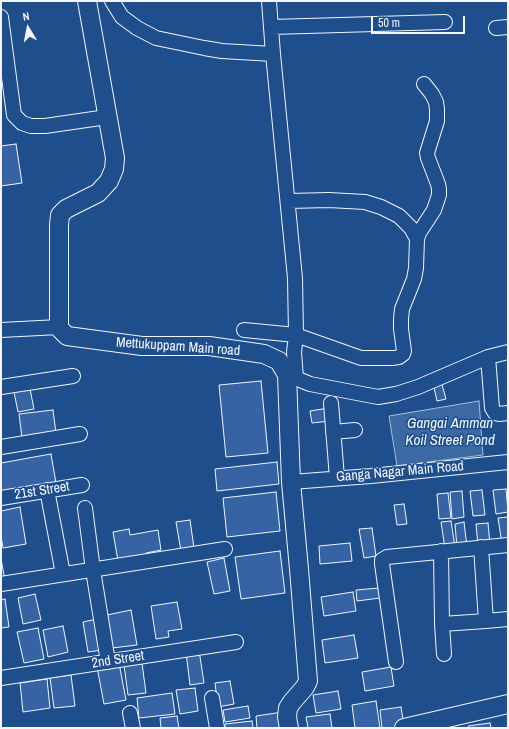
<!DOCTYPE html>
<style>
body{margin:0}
#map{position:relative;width:509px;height:729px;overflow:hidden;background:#1f4e8c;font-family:"Archivo Narrow",sans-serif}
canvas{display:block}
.frame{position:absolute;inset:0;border:2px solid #f2f6ff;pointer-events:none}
.north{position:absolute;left:8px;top:8px;width:40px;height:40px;-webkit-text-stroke:3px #1f4e8c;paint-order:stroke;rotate:350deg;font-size:11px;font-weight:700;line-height:16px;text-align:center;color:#f2f6ff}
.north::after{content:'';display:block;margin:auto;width:14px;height:18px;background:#f2f6ff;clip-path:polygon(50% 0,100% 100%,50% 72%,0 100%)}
.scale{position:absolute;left:371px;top:16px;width:94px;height:18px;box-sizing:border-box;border:2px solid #f2f6ff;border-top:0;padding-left:5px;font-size:12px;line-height:14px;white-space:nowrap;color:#f2f6ff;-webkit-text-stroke:3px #1f4e8c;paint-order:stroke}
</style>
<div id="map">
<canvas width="509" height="729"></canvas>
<div class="frame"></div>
<div class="north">N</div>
<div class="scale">50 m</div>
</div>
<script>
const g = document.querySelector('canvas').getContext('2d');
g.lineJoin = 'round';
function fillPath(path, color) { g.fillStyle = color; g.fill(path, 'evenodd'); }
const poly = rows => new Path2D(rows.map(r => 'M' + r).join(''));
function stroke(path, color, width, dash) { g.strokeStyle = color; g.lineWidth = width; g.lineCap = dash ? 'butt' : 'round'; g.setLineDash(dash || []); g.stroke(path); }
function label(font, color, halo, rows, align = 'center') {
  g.font = font + ' "Archivo Narrow",sans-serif'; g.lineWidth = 3; g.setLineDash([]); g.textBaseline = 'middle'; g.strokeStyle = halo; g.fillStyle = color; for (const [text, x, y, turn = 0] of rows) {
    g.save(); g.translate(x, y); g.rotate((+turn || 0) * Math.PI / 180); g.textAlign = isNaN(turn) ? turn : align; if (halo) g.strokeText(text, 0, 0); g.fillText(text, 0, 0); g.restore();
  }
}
const water = poly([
 [479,401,483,455,397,466,389,416,479,401]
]);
fillPath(water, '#3b69a3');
stroke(water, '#a8bbd7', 1);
const building = poly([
 [16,144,22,183,1,186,1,146,16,144],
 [261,381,268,453,226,457,219,385,261,381],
 [441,381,446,399,437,401,433,383,441,381],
 [29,384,34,409,18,412,13,387,29,384],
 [329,408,330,421,312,423,310,411,329,408],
 [53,410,56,433,22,438,19,414,53,410],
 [51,454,56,483,1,492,1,463,51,454],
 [277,462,279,484,217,491,215,469,277,462],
 [506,489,508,512,496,514,493,490,506,489],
 [482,490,485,515,473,516,470,491,482,490],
 [462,491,464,517,452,519,450,492,462,491],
 [276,492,280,531,227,537,223,498,276,492],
 [448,493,451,518,439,519,437,494,448,493],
 [404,504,407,524,397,525,394,505,404,504],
 [20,507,26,544,3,548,1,536,1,511,20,507],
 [508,517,508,543,502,544,498,518,508,517],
 [190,520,194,548,181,551,176,522,190,520],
 [451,521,455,547,445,549,441,522,451,521],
 [464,522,467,547,457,548,455,524,464,522],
 [488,523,490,544,478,546,476,524,488,523],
 [372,528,376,556,364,558,359,529,372,528],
 [129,529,130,535,158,530,161,550,146,553,147,556,118,561,113,532,129,529],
 [350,543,352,561,320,564,319,546,350,543],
 [280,551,285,593,241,599,235,557,280,551],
 [224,558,230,591,214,594,207,562,224,558],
 [1,559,5,580,1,581,1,559],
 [379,588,380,598,357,601,356,590,379,588],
 [353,592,356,611,324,616,321,597,353,592],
 [35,594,41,620,23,624,18,598,35,594],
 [5,599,9,627,1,628,1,600,5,599],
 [177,602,182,629,168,631,169,637,156,639,151,606,177,602],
 [131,610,137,645,112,648,107,615,131,610],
 [97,619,102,650,88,652,83,622,97,619],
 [63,626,68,652,48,657,43,630,63,626],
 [38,628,44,659,24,663,17,632,38,628],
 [354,635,358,658,325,663,322,640,354,635],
 [199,650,204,683,190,685,186,652,199,650],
 [119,663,126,700,104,704,97,667,119,663],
 [142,663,146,693,128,695,124,665,142,663],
 [391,667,394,686,365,691,362,672,391,667],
 [71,675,75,706,54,708,50,678,71,675],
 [47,679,50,708,23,712,20,683,47,679],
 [230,681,234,704,218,707,215,683,230,681],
 [195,688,198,711,180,714,176,690,195,688],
 [338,691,341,709,316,713,313,695,338,691],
 [172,693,175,714,139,718,137,698,172,693],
 [376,701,380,728,355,728,352,705,376,701],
 [248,706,250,718,225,722,223,710,248,706],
 [401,707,404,726,393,728,382,728,380,710,401,707],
 [283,712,286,728,257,728,256,716,283,712],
 [330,714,332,728,308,728,306,717,330,714],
 [177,716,179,728,161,728,160,718,177,716],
 [252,721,253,728,225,728,225,724,252,721],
 [490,723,491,728,469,728,468,726,490,723]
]);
fillPath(building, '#3563a3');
stroke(building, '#f2f6ff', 1);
const minor = poly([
 [112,1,122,17,137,28,156,38,204,48,222,51,273,54],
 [269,1,273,54,295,278,296,335,294,352,296,378],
 [1,17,14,115,22,123,31,126,45,126,107,117],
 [271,27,445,22],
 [496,28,508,27],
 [288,201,329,200,365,202,381,207,399,216,411,228,417,239],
 [1,330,59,327],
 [244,330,296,335,361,358,394,358,399,357,403,354,404,351,401,329,401,319,402,309,414,279,416,268,417,239,419,233,434,210,439,195,439,189,438,184,428,158,427,153,437,121,437,109,436,102,432,94,424,84],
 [488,357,492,408,495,413,499,414,508,413],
 [288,375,310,384,378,397,396,394,418,387,488,357,508,352],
 [1,387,73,376],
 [331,403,337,478],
 [333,432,355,430],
 [1,447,80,434],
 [291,482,371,476,508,462],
 [47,490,63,574],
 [1,498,82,485],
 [85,508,93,570,108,662],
 [481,547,486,621,508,619],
 [441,551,442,624,444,654],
 [1,584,225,549],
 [442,624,486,621],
 [396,662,382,564,382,560,387,557,508,545],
 [1,678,236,642],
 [212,698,217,728],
 [130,713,133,728]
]);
const major = poly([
 [87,1,115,158,114,169,109,181,98,193,66,209,60,215,59,225,59,327,61,330,67,336,142,346,209,346,264,354,279,361,287,375,291,482,299,569,308,681,305,687,292,702,288,708,287,717,289,728],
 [404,728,508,704]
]);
stroke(minor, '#f2f6ff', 16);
stroke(major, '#f2f6ff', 20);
stroke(minor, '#1f4e8c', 14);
stroke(major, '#1f4e8c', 18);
label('14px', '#f2f6ff', '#1f4e8c', [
 ["Mettukuppam Main road",178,347,4],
 ["Ganga Nagar Main Road",400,472,-5],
 ["21st Street",42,491,-9],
 ["2nd Street",118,660,-9]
]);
label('italic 15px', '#f2f6ff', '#1f4e8c', [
 ["Gangai Amman",450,424],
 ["Koil Street Pond",450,441]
]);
</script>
